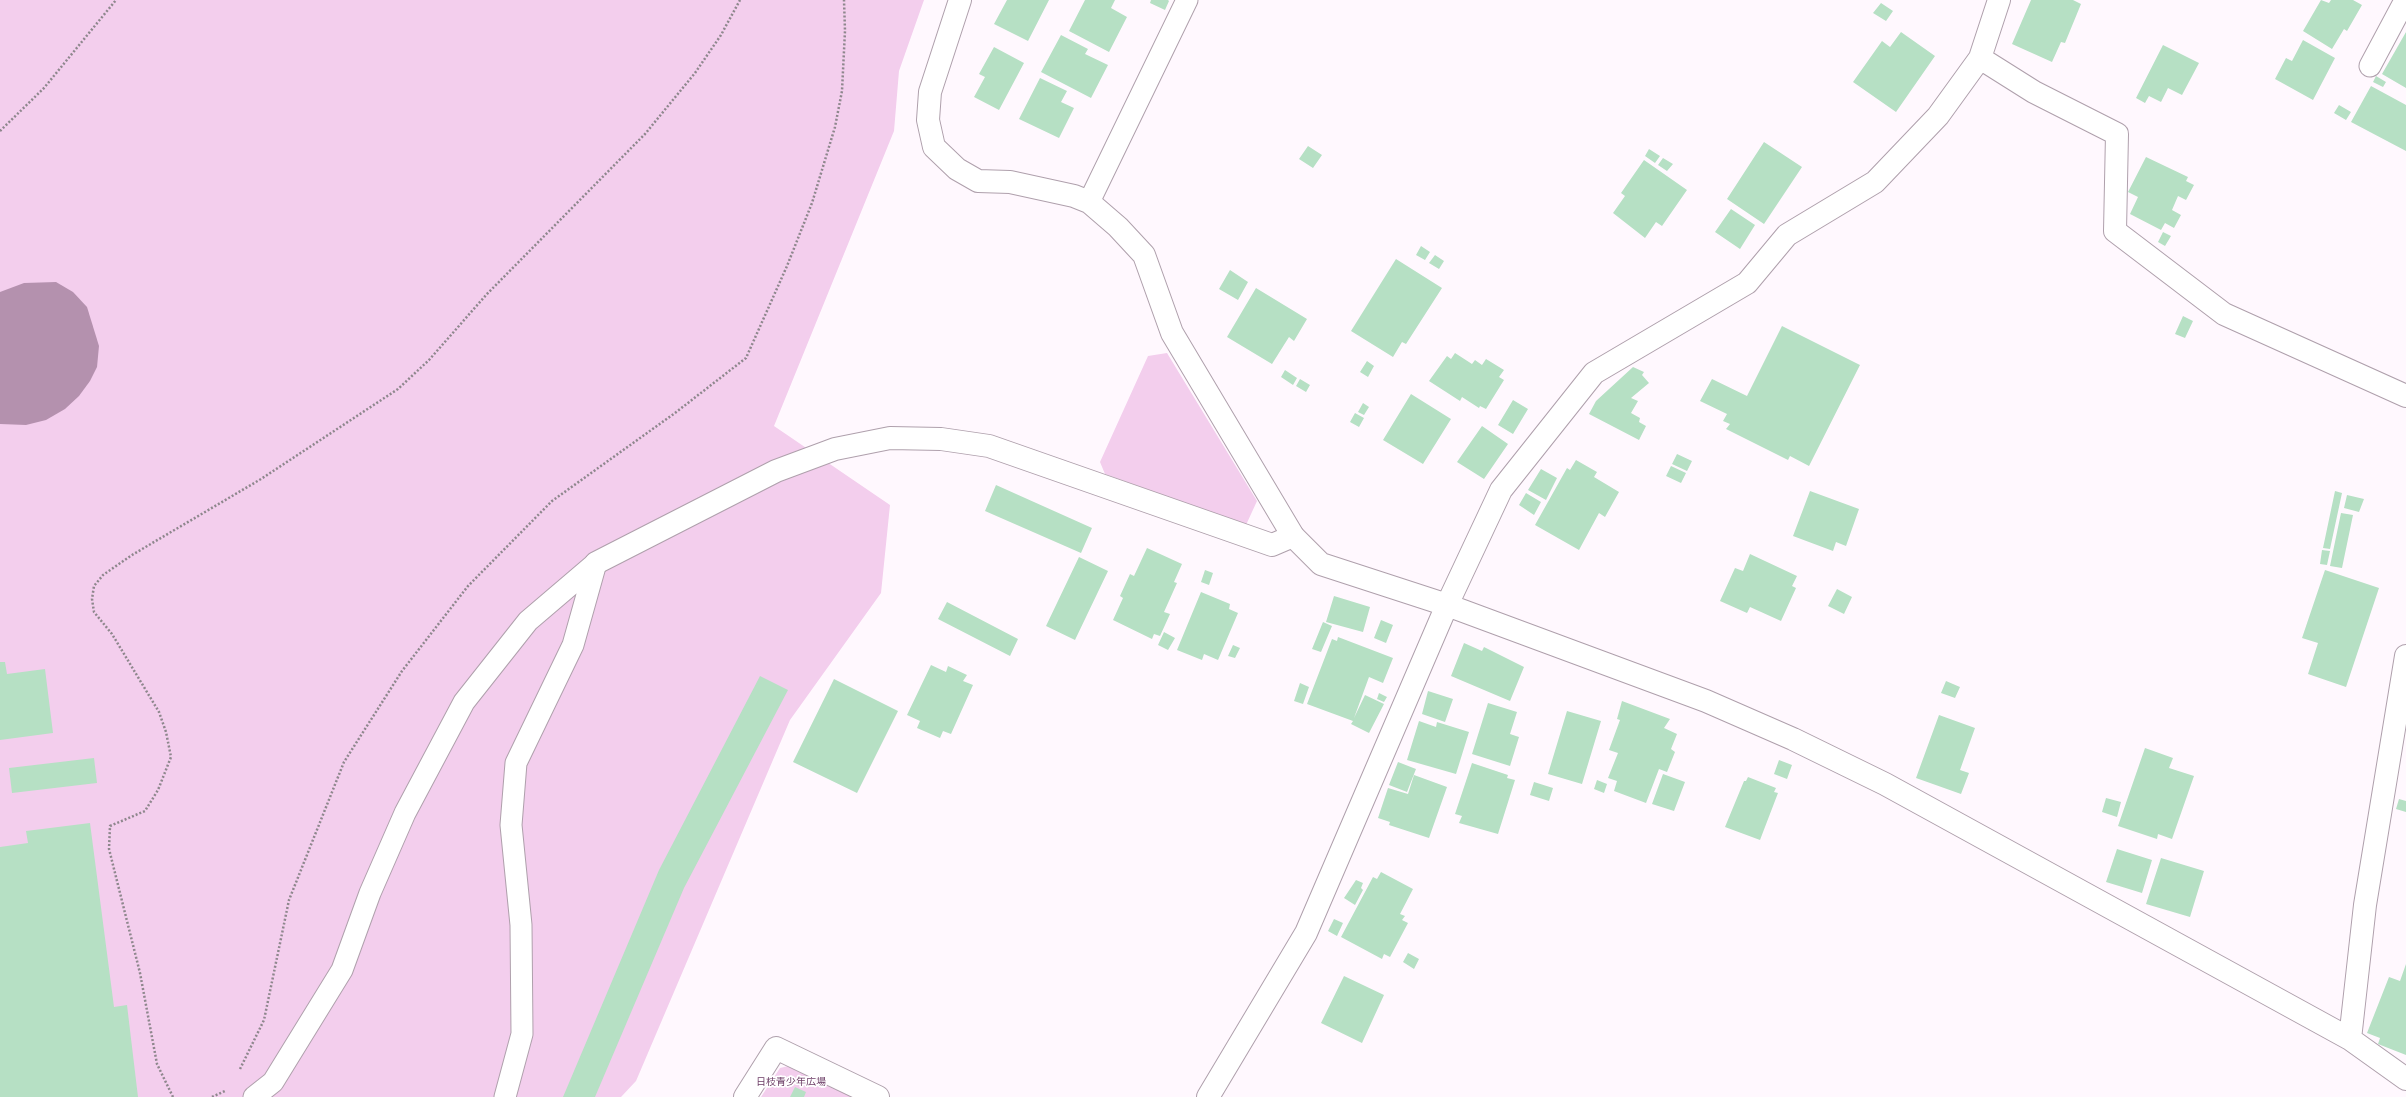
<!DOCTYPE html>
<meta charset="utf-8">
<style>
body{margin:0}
canvas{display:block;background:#fff8fe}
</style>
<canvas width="2406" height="1097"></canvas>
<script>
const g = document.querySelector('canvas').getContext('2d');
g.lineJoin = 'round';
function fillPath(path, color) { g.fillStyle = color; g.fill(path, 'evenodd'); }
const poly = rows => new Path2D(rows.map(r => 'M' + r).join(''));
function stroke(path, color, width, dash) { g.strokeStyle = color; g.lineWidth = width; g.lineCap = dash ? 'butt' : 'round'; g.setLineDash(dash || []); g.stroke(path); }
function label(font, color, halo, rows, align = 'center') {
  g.font = font + ' Montserrat,"Noto Sans JP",sans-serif'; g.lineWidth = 3.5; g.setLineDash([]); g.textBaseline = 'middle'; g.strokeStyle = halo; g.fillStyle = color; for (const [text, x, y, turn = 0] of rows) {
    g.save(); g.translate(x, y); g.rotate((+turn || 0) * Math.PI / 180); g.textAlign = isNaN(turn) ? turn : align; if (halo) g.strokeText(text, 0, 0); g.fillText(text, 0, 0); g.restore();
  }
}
fillPath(poly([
 [0,0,924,0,899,71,894,131,774,426,890,505,881,593,790,720,636,1081,621,1097,0,1097],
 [1167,353,1257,501,1246,525,1105,474,1100,462,1148,356],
 [793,1065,859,1097,761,1097,780,1068]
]), '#f3ceed');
fillPath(poly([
 [56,282,73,292,87,307,99,346,97,367,90,381,79,396,65,409,46,420,26,425,0,424,0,292,24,283]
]), '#b491ae');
fillPath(poly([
 [1007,0,1049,0,1028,41,994,24],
 [1085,0,1115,0,1111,8,1127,17,1109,52,1069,31],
 [1151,0,1168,0,1169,1,1165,10,1150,3],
 [2031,0,2073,0,2081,4,2065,43,2061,42,2052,62,2012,44],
 [2321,0,2329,3,2331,0,2353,0,2362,5,2347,31,2344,29,2332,49,2303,31],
 [1881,3,1893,11,1886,21,1873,13],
 [1901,32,1935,56,1896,112,1853,82,1882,41,1890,47],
 [2406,32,2406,88,2382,74],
 [1061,35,1088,49,1085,54,1108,65,1091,98,1041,72],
 [2303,40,2335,58,2313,100,2275,79,2286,58,2292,61],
 [2163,45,2199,63,2182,95,2168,88,2161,102,2149,96,2145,103,2136,98],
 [994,47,1024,63,999,110,974,97,985,77,979,74],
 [2376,76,2386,82,2383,87,2373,82],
 [1040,78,1067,91,1061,102,1074,108,1059,138,1019,119],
 [2371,86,2406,105,2406,151,2351,122],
 [2339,105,2351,112,2346,120,2334,113],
 [1764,142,1802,167,1764,224,1727,199],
 [1308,146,1322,155,1313,168,1299,159],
 [1649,149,1660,156,1655,163,1645,156],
 [2146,157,2188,177,2186,181,2194,185,2186,200,2178,196,2172,210,2181,215,2174,228,2165,223,2161,230,2130,214,2138,197,2128,192],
 [1663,158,1673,164,1667,171,1658,165],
 [1644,160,1687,190,1662,226,1656,222,1645,238,1613,213,1625,196,1621,193],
 [1731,209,1755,225,1740,249,1715,232],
 [2163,232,2171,236,2165,246,2158,242],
 [1421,246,1430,252,1425,260,1416,255],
 [1435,255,1444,261,1439,269,1429,263],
 [1396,259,1442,288,1406,344,1402,342,1393,357,1351,331],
 [1230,270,1248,282,1238,300,1219,289],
 [1256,288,1307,319,1294,341,1289,337,1272,364,1227,337],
 [2183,316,2193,321,2185,338,2175,334],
 [1782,326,1860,365,1809,466,1790,456,1788,460,1726,429,1730,424,1723,421,1727,414,1700,401,1712,379,1747,396],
 [1455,353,1472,364,1475,360,1482,365,1486,359,1504,370,1499,377,1504,380,1486,409,1480,406,1479,408,1462,397,1460,401,1429,381,1447,356,1451,359],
 [1367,361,1374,366,1368,377,1360,372],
 [1633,367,1644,372,1642,375,1649,383,1631,398,1638,401,1631,413,1640,418,1639,422,1646,426,1639,440,1589,414,1596,401],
 [1285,370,1297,378,1293,385,1281,377],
 [1300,379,1310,385,1306,392,1296,386],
 [1411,394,1451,419,1423,464,1383,440],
 [1513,400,1528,409,1513,434,1498,425],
 [1363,403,1369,407,1364,415,1358,412],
 [1355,413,1364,418,1359,427,1350,422],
 [1482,426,1508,444,1484,479,1457,462],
 [1677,454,1692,461,1687,471,1672,464],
 [1576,460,1597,472,1594,477,1619,492,1605,517,1599,513,1579,550,1535,525,1567,468,1570,470],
 [1671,466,1686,473,1681,483,1666,476],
 [1541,469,1557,478,1546,500,1528,490],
 [996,485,1092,528,1081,553,985,511],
 [1810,491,1859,509,1846,546,1836,542,1833,551,1793,536],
 [2335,491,2342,493,2330,549,2323,548],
 [1526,493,1541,502,1534,515,1519,505],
 [2347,495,2364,499,2359,512,2344,508],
 [2341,513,2353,515,2342,568,2330,566],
 [1147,548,1182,564,1174,582,1177,583,1164,612,1170,614,1160,636,1154,634,1152,639,1113,620,1123,598,1120,596,1130,574,1134,576],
 [2322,550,2330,551,2327,565,2320,564],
 [1750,554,1797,576,1792,586,1796,588,1781,621,1750,607,1747,613,1720,601,1735,568,1743,571],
 [1079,557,1108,571,1075,640,1046,626],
 [1205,570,1213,573,1209,585,1201,582],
 [2325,570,2379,588,2346,687,2308,674,2318,643,2302,638],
 [1837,589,1852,597,1844,614,1828,606],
 [1201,592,1230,604,1229,609,1238,613,1218,660,1204,654,1202,660,1177,650],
 [1334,596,1370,607,1363,632,1326,622],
 [947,602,1018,639,1010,656,938,619],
 [1381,620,1393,625,1386,643,1374,638],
 [1323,622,1332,626,1321,652,1312,649],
 [1164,632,1175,638,1168,650,1158,645],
 [1338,637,1393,658,1383,683,1369,677,1354,718,1365,695,1384,704,1369,733,1351,724,1353,721,1307,704,1332,639,1337,641],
 [1464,643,1482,651,1484,647,1524,667,1510,701,1451,676],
 [1233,645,1240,648,1235,658,1228,656],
 [0,662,5,662,7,674,45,669,53,733,0,740],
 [931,665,946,672,948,666,967,675,963,681,973,685,951,734,943,731,940,738,917,728,920,721,907,715],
 [760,676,788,690,684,888,595,1097,563,1097,659,870],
 [834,679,898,711,857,793,793,762],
 [1946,681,1960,687,1955,698,1941,693],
 [1300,683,1309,687,1303,704,1294,701],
 [1428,691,1453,699,1445,722,1422,714],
 [1379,693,1387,697,1384,702,1377,699],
 [1622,701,1670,719,1664,728,1677,734,1671,749,1675,752,1667,772,1659,769,1646,803,1614,791,1617,781,1608,778,1618,753,1609,750,1620,720,1617,719],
 [1488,703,1517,712,1510,734,1519,737,1510,766,1472,754],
 [1567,711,1601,721,1582,784,1548,774],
 [1939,715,1975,728,1960,770,1969,773,1961,794,1916,778],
 [1419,721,1436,727,1437,722,1469,732,1456,774,1407,760],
 [2145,748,2173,758,2169,768,2194,776,2172,839,2158,834,2157,839,2118,826],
 [94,758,97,783,12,793,9,768],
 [1779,760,1792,765,1787,779,1774,774],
 [1398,762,1416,769,1407,792,1389,785],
 [1472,763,1508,775,1507,778,1515,780,1498,834,1459,823,1462,816,1455,814],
 [1663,774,1685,782,1674,811,1652,804],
 [1414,775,1447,787,1429,838,1389,825,1390,822,1378,818,1388,788,1408,794],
 [1748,777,1776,788,1774,792,1778,793,1760,840,1725,827,1744,781,1746,781],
 [1597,780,1607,784,1604,793,1594,789],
 [1534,782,1553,788,1549,801,1530,795],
 [2106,798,2121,802,2117,817,2102,812],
 [2399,799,2406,801,2406,812,2396,809],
 [90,823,114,1007,127,1005,138,1097,0,1097,0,847,28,843,26,831],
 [2117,849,2152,860,2142,893,2106,882],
 [2161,858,2204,871,2190,917,2146,904],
 [1381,872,1413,889,1400,914,1405,916,1402,920,1408,923,1390,957,1384,954,1382,959,1341,937,1373,877,1377,879],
 [1356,880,1363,883,1361,888,1363,890,1355,905,1344,898],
 [1334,919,1343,923,1337,936,1328,931],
 [1408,953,1419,959,1414,969,1403,962],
 [2406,964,2406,1055,2378,1044,2380,1038,2367,1033,2389,977,2400,981],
 [1344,976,1384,995,1362,1043,1321,1023],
 [795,1087,806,1092,804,1097,790,1097]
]), '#b6e0c4');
const lane = poly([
 [2370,66,2402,6],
 [1089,202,1187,0],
 [254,1097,273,1082,342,970,370,893,405,813,464,702,528,621,596,563],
 [505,1097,522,1034,521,925,511,825,516,763,573,645,596,563]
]);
const street = poly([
 [1980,58,2034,92,2117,134,2115,231,2224,314,2406,396],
 [596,563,776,471,835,449,890,438,941,439,989,446,1272,545,1293,536],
 [1447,605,1501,490,1594,373,1747,283,1787,235,1875,182,1938,116,1980,58,1999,0],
 [2350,1039,2365,905,2406,656],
 [745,1097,776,1048,878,1097],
 [1208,1097,1306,933,1447,605,1706,701,1793,739,1885,784,2350,1039,2406,1079]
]);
const secondary = poly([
 [960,0,930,92,928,120,934,147,957,169,978,181,1010,182,1074,196,1089,202,1118,227,1144,255,1172,333,1293,536,1321,564,1447,605]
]);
stroke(lane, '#afa0ac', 23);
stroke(street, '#afa0ac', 24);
stroke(secondary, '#afa0ac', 24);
stroke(poly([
 [0,131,44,88,116,0],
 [240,1069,264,1020,289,900,344,762,402,671,468,586,552,501,675,413,746,358,787,266,812,203,835,127,842,91,845,31,844,0],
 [173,1097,157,1064,140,973,109,849,110,826,145,811,158,790,171,757,166,732,159,712,112,634,94,612,92,599,94,586,103,575,132,555,261,479,398,389,429,360,487,294,645,134,695,73,721,35,740,0],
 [212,1097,225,1091]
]), '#8e878d', 2.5, [2, 2]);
stroke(lane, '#fff', 21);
stroke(street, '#fff', 22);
stroke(secondary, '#fff', 22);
label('10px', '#6c3d66', '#fff', [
 ["日枝青少年広場",791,1082]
]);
</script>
